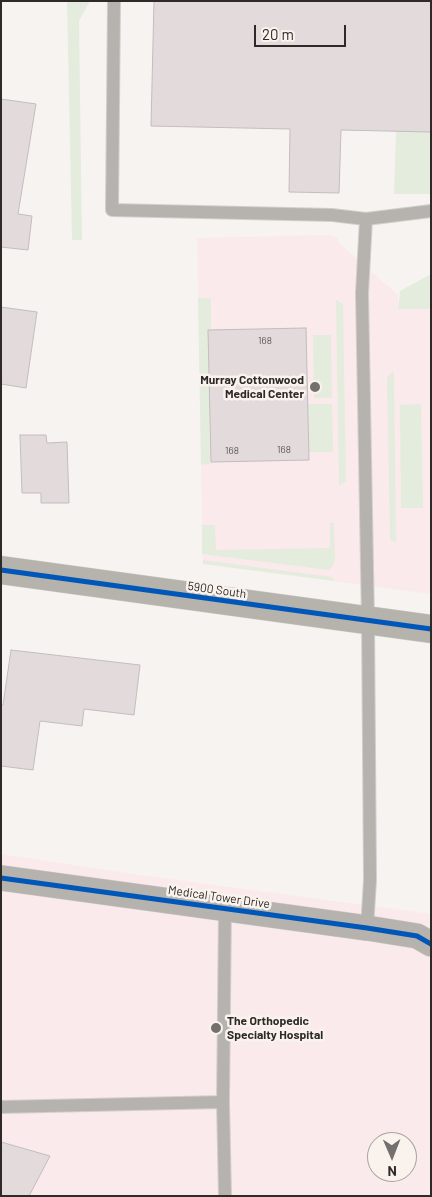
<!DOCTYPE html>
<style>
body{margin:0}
#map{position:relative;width:432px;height:1197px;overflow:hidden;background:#f7f3f0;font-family:Barlow,sans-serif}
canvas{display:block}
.frame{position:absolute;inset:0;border:2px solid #2d2a28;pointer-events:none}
.north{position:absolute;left:367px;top:1132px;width:50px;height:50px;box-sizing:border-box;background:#faf3ed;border:1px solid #a8a39e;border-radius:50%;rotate:179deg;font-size:14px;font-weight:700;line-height:20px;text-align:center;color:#2d2a28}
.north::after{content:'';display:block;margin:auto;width:18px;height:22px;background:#74706e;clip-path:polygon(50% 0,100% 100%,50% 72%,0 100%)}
.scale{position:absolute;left:254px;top:25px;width:92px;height:22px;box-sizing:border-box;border:2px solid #2d2a28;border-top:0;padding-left:6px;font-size:15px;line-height:18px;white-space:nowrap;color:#2d2a28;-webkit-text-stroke:4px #faf3ed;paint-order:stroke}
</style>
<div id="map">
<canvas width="432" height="1197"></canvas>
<div class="frame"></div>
<div class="north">N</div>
<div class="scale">20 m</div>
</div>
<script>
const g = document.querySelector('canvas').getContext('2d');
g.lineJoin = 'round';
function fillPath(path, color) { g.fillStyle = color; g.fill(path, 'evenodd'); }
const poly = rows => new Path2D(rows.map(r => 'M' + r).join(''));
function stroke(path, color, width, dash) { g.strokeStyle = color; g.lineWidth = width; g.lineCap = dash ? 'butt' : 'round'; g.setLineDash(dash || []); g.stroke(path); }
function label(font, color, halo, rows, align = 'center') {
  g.font = font + ' Barlow,sans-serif'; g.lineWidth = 5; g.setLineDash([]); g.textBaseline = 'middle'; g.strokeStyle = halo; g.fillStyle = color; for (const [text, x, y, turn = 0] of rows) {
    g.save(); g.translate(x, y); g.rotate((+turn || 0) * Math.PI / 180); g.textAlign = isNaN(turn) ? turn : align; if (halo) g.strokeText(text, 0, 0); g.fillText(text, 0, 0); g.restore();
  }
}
fillPath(poly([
 [329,235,337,237,341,245,398,295,398,309,431,309,431,594,203,564,197,238],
 [1,854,132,874,431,914,431,1196,1,1196],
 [377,1142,407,1142,407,1172,377,1172]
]), '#fbeaeb');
fillPath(poly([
 [67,1,90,1,79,21,82,240,72,240],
 [396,131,431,132,431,194,394,194],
 [431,274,431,309,398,309,400,291],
 [198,298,211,298,211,329,208,330,210,463,214,463,201,465],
 [336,300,343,304,346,481,339,486],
 [313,335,331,335,332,398,314,398],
 [392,372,394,373,396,543,390,539,387,378],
 [308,404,332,404,333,452,309,452],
 [421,404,423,508,401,508,400,405],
 [330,523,334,523,335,560,333,566,328,570,202,554,202,525,215,525,216,550,330,548],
 [203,560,332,577,335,581,203,564]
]), '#e4ecdd');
const building = poly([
 [154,1,431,1,431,132,341,130,339,193,289,192,290,129,151,126,154,1],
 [1,99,36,104,18,214,32,216,28,250,1,247,1,99],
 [1,307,37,312,26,388,1,384,1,307],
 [306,328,309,460,211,462,208,330,306,328],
 [20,435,46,435,47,443,67,442,69,503,41,503,41,493,22,493,20,435],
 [11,650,140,665,134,715,84,709,82,726,40,721,33,770,1,766,1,705,3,705,11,650],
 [1,1142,50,1156,29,1196,1,1196,1,1142]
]);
fillPath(building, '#e3dadc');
stroke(building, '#c1bebd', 1);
const lane = poly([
 [114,1,112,210,332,215,366,219,431,211],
 [366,219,362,293,368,621,370,880,367,928],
 [223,1102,225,908],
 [1,1107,223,1102,225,1196]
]);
const street = poly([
 [1,878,367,928,417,936,431,944]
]);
const secondary = poly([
 [1,570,431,629]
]);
stroke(lane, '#d2cfcd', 14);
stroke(street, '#d2cfcd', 26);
stroke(secondary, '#d2cfcd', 29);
stroke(lane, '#b6b3ae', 12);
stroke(street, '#b6b3ae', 25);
stroke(secondary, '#b6b2ac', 28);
stroke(poly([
 [1,570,431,629],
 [1,878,367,928,417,936,431,944]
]), '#0057b8', 5);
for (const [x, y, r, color] of [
 [315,387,6,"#74706e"],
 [216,1028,6,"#74706e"]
]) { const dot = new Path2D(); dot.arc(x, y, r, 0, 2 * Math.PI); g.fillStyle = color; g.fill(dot); stroke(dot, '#faf3ed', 2); }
label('10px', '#5a5655', null, [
 ["168",265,341],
 ["168",284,450],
 ["168",232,451]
]);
label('bold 12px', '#2d2a28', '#faf3ed', [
 ["Murray Cottonwood",304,380],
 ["Medical Center",304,394],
 ["The Orthopedic",227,1021,"left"],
 ["Specialty Hospital",227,1035,"left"]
], 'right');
label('12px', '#2d2a28', '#faf3ed', [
 ["5900 South",217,590,8],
 ["Medical Tower Drive",219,897,8]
]);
</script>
